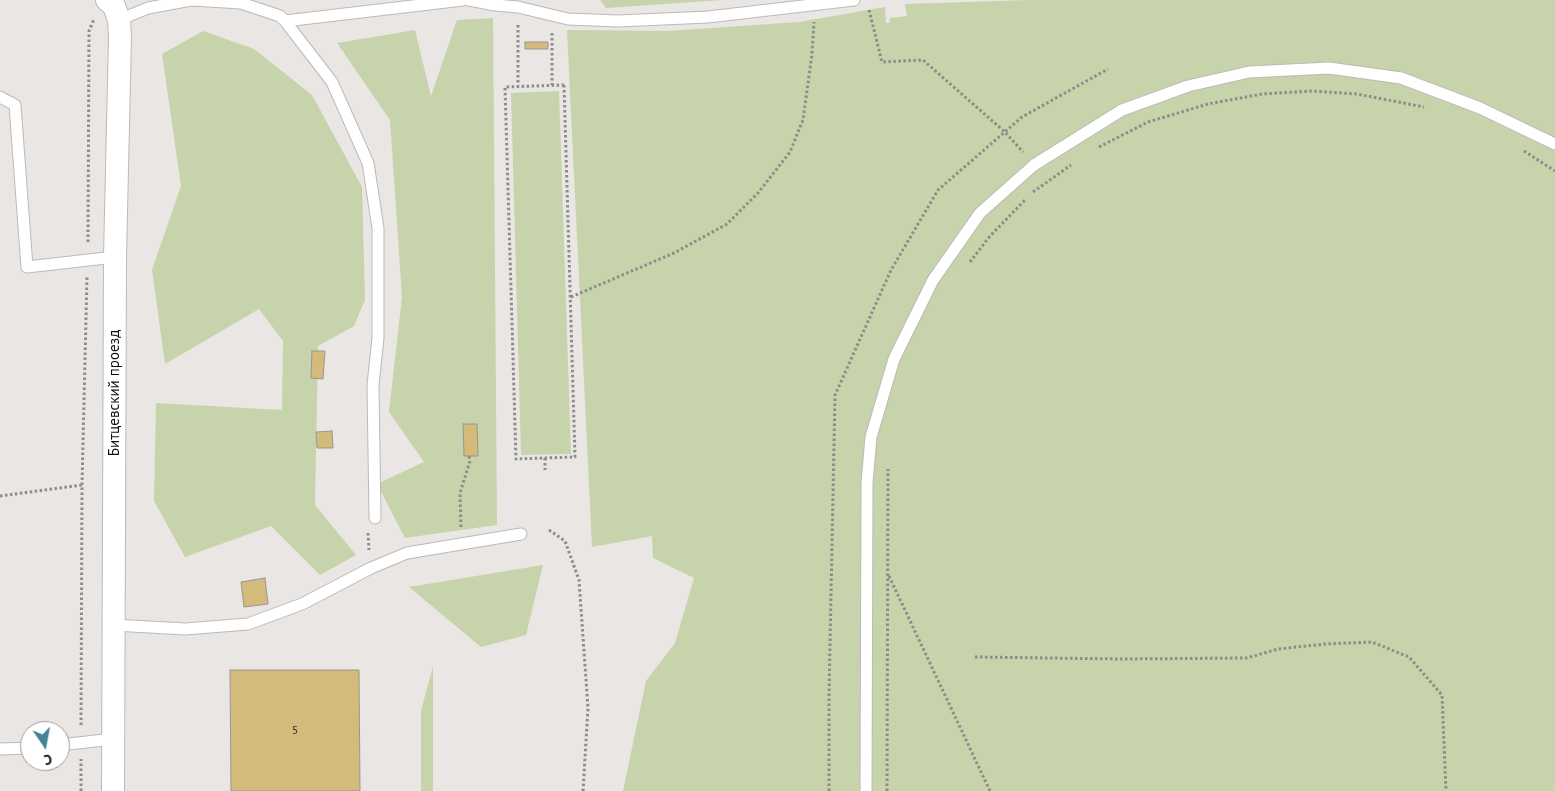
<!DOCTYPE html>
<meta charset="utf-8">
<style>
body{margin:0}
#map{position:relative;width:1555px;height:791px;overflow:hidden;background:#eae6e3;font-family:"PT Sans",sans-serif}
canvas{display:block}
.north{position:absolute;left:20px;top:721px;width:50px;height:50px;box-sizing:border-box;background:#fff;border:1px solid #9e9d9d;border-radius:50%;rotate:168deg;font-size:14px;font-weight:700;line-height:20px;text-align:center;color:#0d0b0b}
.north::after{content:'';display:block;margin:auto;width:18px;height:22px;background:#448298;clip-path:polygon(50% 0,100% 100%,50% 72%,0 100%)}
</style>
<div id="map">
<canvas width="1555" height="791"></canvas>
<div class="north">С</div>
</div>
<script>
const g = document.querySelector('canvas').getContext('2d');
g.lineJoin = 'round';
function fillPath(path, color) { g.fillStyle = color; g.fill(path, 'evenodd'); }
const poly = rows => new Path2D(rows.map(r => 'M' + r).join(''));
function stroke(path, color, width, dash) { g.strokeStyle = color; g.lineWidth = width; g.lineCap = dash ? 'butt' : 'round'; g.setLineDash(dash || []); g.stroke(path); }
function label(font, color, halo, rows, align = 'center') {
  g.font = font + ' "PT Sans",sans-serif'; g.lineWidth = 4.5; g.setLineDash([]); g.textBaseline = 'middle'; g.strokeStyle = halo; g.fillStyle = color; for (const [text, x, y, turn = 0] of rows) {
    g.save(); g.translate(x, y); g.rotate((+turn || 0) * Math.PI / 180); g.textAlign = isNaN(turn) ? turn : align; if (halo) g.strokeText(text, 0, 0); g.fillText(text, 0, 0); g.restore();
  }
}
fillPath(poly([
 [600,0,723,0,606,8],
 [1029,0,1555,0,1555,791,623,791,646,681,675,643,694,578,653,558,652,536,592,547,567,30,668,31,799,22,885,7,886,23,889,23,890,18,907,16,905,4],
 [493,18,497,525,405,538,377,484,424,462,389,412,402,297,390,120,337,43,415,30,431,96,457,20],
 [203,31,254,49,312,95,362,187,365,300,354,326,318,346,315,505,356,555,320,575,271,526,185,557,154,501,156,403,282,410,283,341,259,309,165,364,152,270,181,186,162,54],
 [559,91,571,454,521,455,511,93],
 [543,565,526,635,481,647,409,587],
 [433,666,433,791,421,791,421,711]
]), '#c7d3ab');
const building = poly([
 [525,42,548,42,548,49,525,49,525,42],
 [312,351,325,351,323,379,311,378,312,351],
 [463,424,477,424,478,456,464,456,463,424],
 [332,431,333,448,317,448,316,432,332,431],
 [265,578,268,604,244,607,241,582,265,578],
 [230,670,359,670,360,791,231,791,230,670]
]);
fillPath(building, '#d4ba7b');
stroke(building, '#989793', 1);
const lane = poly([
 [469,0,495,5,518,7,568,19,618,21,708,17,854,0],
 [119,20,148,8,191,0,241,3,280,16,285,21,332,82,368,163,378,228,378,338,373,385,375,518],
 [285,21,463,0],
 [0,97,15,105,27,267,115,257],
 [113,625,185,629,248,624,302,604,371,568,407,553,521,534],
 [60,745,113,739],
 [0,749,30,748],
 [866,791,867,483,871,437,894,359,933,280,980,213,1034,165,1122,110,1188,86,1249,72,1329,68,1401,78,1480,108,1555,144]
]);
const street = poly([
 [107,0,114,6,119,20,120,37,115,257,113,791]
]);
stroke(lane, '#bdb9b7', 13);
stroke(street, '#bdb9b7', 24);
stroke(poly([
 [869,10,882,62,923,60,1005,132,1023,152],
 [518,25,518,86],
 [552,33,552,85],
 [564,85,575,457,516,459,505,87,564,85],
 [1099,147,1148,122,1208,104,1262,94,1312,91,1357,94,1424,107],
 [1524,151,1555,171],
 [1033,192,1071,165],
 [88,242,89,31,94,19],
 [970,262,990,236,1025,200],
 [571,297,674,253,727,224,758,193,790,152,803,120,812,54,814,22],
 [545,458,545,470],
 [0,496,82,485],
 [461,527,460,493,470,461,469,456],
 [549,530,565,541,579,580,588,708,583,791],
 [368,533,369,550],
 [889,576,990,791],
 [975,657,1124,659,1247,658,1278,649,1325,644,1372,642,1409,657,1442,695,1446,791],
 [81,725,82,485,87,276],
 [81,791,81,759],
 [829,791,829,695,835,395,891,270,938,190,1022,117,1108,69],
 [887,791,888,469]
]), '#8e8b8a', 3, [2.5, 2.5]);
stroke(lane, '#fff', 11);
stroke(street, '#fff', 22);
label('12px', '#3f3727', null, [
 ["5",295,731]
]);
label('15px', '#0d0b0b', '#fff', [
 ["Битцевский проезд",115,393,-90]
]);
</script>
